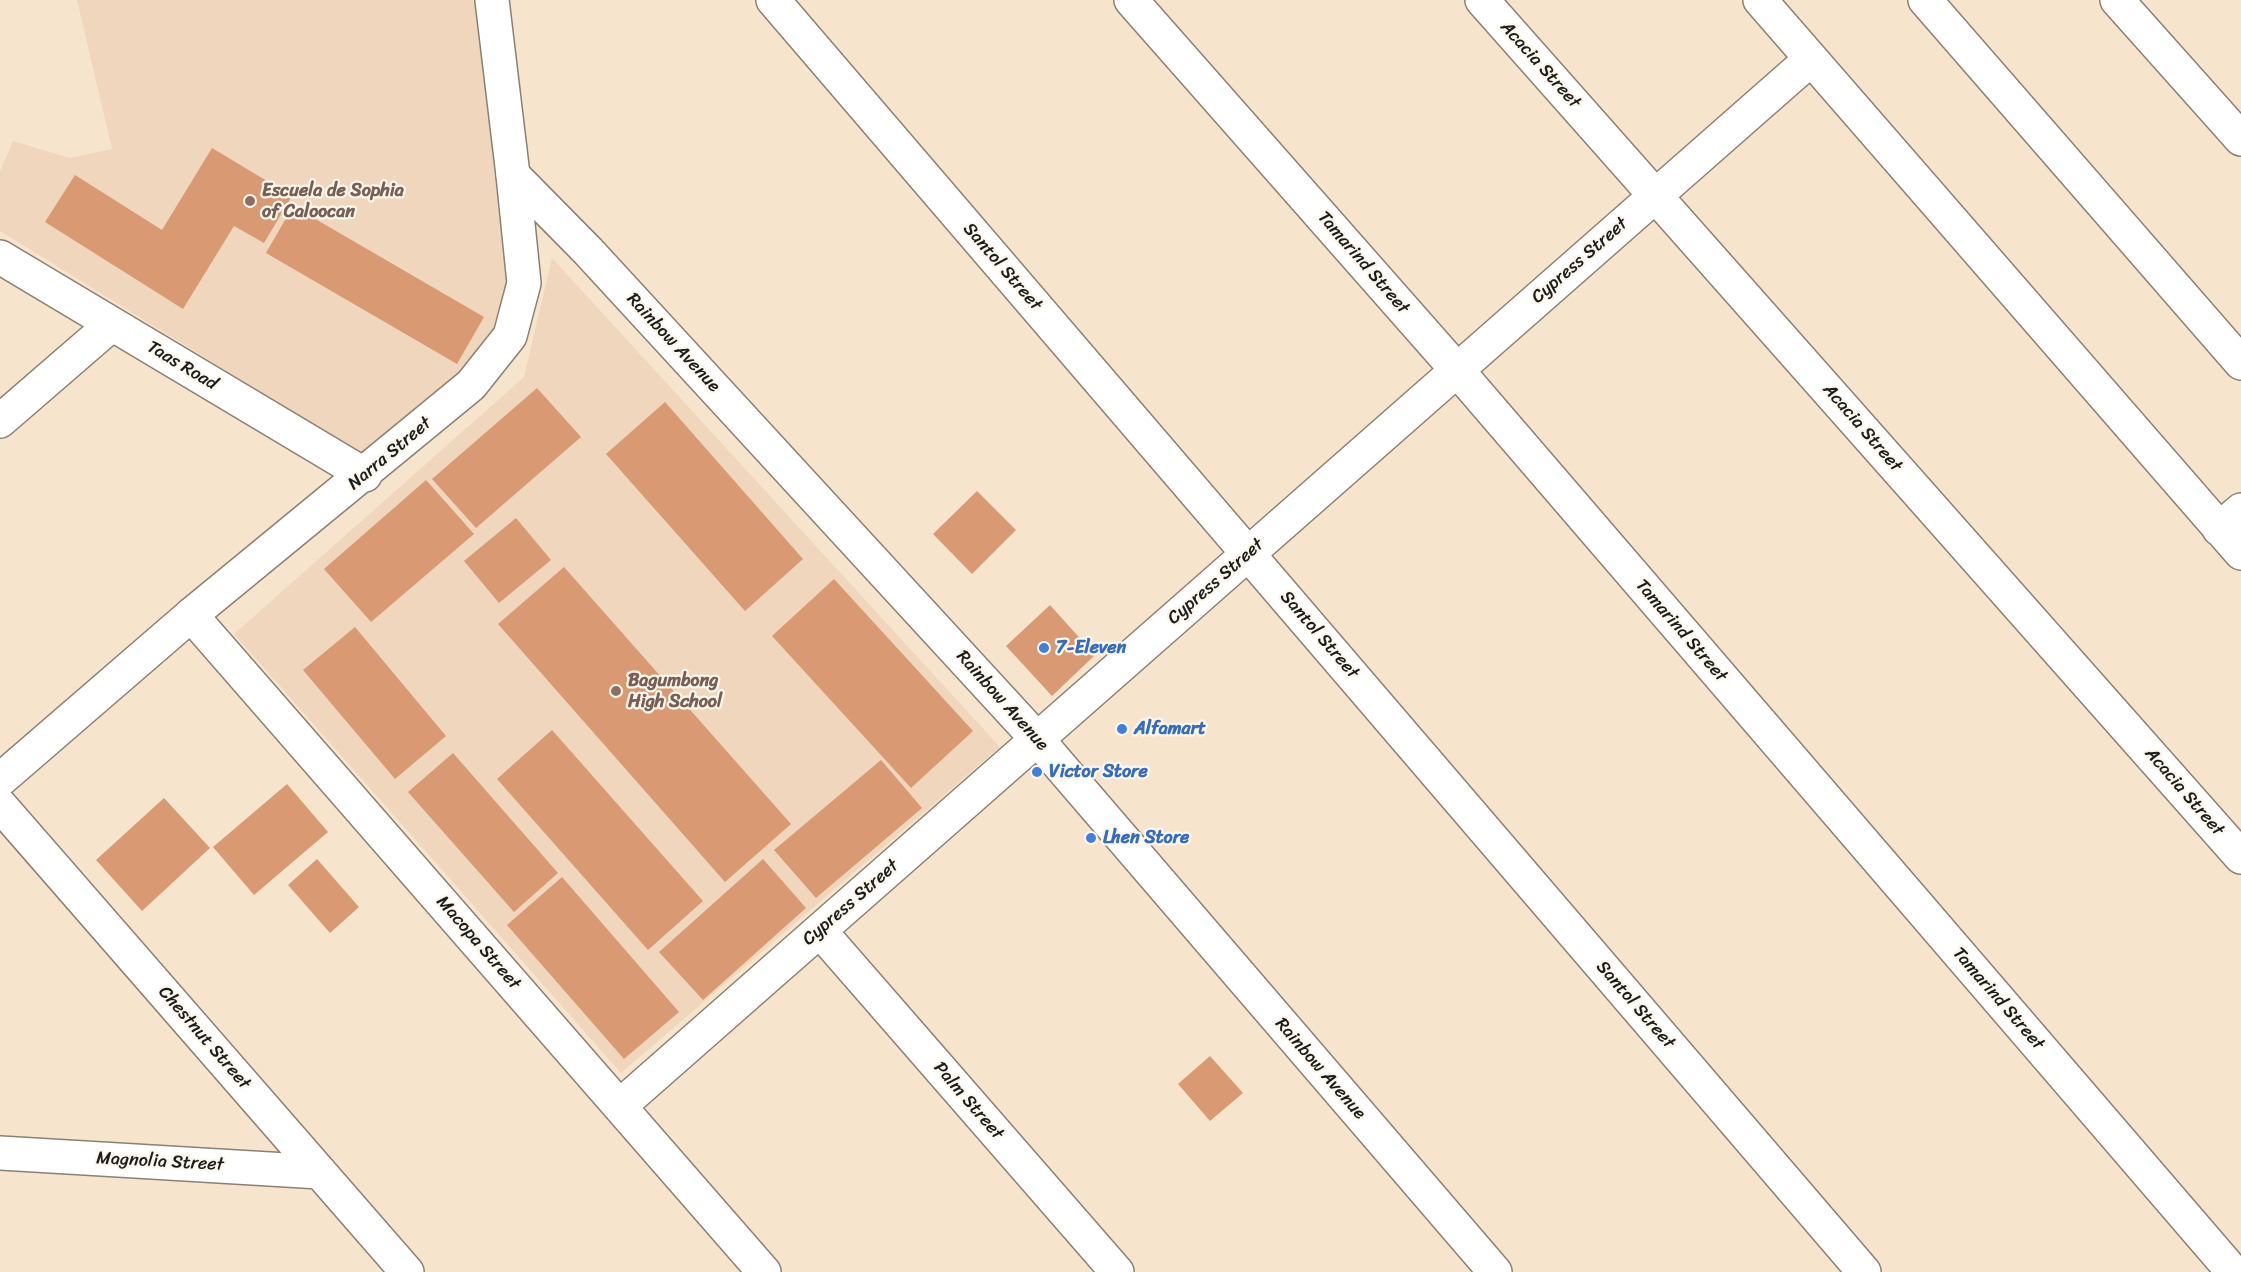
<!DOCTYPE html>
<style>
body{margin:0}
canvas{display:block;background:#f7e4cd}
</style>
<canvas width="2241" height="1272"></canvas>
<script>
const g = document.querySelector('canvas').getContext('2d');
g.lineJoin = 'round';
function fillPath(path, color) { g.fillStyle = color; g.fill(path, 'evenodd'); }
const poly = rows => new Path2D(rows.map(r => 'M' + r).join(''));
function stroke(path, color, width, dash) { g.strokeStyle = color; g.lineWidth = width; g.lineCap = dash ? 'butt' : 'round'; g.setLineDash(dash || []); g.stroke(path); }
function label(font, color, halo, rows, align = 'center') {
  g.font = font + ' Sriracha,sans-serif'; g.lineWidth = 4.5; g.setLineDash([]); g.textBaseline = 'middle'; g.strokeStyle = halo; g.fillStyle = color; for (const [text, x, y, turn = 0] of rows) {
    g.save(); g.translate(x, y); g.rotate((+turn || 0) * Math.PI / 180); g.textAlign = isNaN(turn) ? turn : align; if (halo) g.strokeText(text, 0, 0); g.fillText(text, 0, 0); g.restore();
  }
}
fillPath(poly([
 [77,0,482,0,508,275,496,330,459,373,364,456,0,231,0,171,13,141,70,158,112,149],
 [552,258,1000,747,621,1073,234,634,524,377]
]), '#f0d6bc');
fillPath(poly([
 [212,148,292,196,264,243,234,226,183,309,45,222,75,175,162,230],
 [293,206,484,317,457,364,266,253],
 [537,388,581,437,476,528,432,479],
 [665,402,803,559,745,611,606,454],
 [426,480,474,534,371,622,324,569],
 [977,491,1016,530,972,574,933,534],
 [516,518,551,560,499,603,464,561],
 [564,567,791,824,725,882,498,624],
 [834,579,973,731,911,788,772,636],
 [1050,605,1095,655,1052,696,1006,646],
 [355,627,446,736,395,779,303,670],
 [552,730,703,901,648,950,497,779],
 [453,753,558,873,514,912,408,792],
 [881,760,922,808,816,898,774,850],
 [287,784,328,832,254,895,213,847],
 [164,798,210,848,142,911,96,860],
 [317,859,359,907,330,933,288,885],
 [763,859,806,908,703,1000,659,952],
 [562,877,679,1012,624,1059,507,925],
 [1210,1056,1243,1093,1210,1121,1178,1084]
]), '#d99a73');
const minor = poly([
 [492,0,513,175],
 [773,0,1864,1272],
 [1131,0,1457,370,2227,1265],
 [1482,0,2241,857],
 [1760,0,2241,553],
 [1925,0,2241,363],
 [2117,0,2241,139],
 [0,421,111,325],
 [2219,529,2241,510],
 [191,615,764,1272],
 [0,805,407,1272],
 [820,931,1117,1272],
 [621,1105,1811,59],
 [0,1153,320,1172]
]);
const tertiary = poly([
 [513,175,588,251,1037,739,1495,1272],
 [0,257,365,475],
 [0,780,191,615,471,385,510,336,524,283,513,175]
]);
stroke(minor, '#8a8074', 36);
stroke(tertiary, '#8a8074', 36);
stroke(minor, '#fff', 33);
stroke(tertiary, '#fff', 33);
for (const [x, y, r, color] of [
 [250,201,6,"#8d6e63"],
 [1044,648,6,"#3f7fe0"],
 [616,691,6,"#8d6e63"],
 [1122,729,6,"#3f7fe0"],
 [1037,772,6,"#3f7fe0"],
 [1091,838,6,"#3f7fe0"]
]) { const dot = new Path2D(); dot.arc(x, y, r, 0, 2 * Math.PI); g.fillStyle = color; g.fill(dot); stroke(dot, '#fbf7ec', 2); }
label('18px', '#1c1c1c', '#fbf7ec', [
 ["Acacia Street",1540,65,48],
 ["Cypress Street",1580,261,-41],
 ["Tamarind Street",1363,263,49],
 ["Santol Street",1002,267,49],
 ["Rainbow Avenue",673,343,47],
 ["Taas Road",182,366,31],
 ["Acacia Street",1862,428,49],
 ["Narra Street",390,454,-40],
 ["Cypress Street",1216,582,-41],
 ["Tamarind Street",1681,631,49],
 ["Santol Street",1319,635,49],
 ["Rainbow Avenue",1002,701,48],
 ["Acacia Street",2184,792,49],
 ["Cypress Street",851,903,-41],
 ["Macopa Street",478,943,49],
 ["Tamarind Street",1998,999,49],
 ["Santol Street",1635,1005,49],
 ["Chestnut Street",204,1038,49],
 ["Rainbow Avenue",1320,1069,49],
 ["Palm Street",968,1101,49],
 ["Magnolia Street",160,1162,3]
]);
label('bold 18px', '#785e54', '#fbf7ec', [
 ["Escuela de Sophia",262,191],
 ["of Caloocan",262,212],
 ["Bagumbong",628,681],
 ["High School",628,702]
], 'left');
label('bold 18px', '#366cbe', '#fbf7ec', [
 ["7-Eleven",1056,648],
 ["Alfamart",1134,729],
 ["Victor Store",1049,772],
 ["Lhen Store",1103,838]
], 'left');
</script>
